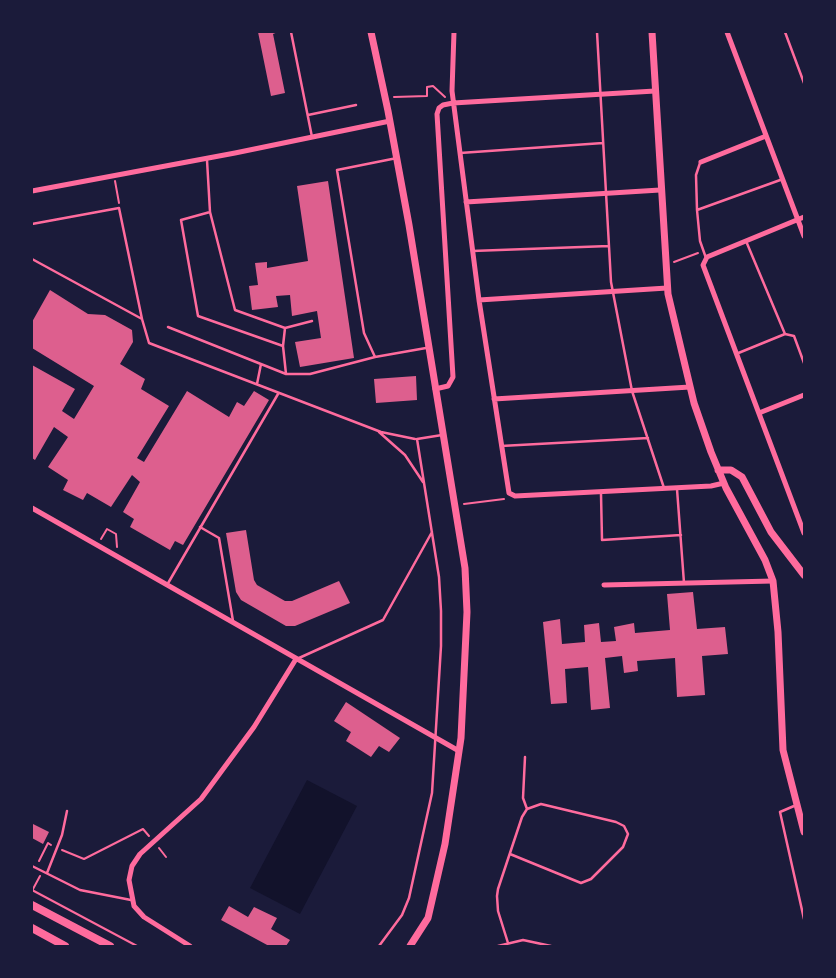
<!DOCTYPE html>
<style>
body{margin:0}
#map{position:relative;width:836px;height:978px;overflow:hidden;background:#1b1b3a;font-family:Literata,serif}
canvas{display:block}
.frame{position:absolute;inset:0;border:33px solid #1b1b3a;pointer-events:none}
</style>
<div id="map">
<canvas width="836" height="978"></canvas>
<div class="frame"></div>
</div>
<script>
const g = document.querySelector('canvas').getContext('2d');
g.lineJoin = 'round';
function fillPath(path, color) { g.fillStyle = color; g.fill(path, 'evenodd'); }
const poly = rows => new Path2D(rows.map(r => 'M' + r).join(''));
function stroke(path, color, width, dash) { g.strokeStyle = color; g.lineWidth = width; g.lineCap = dash ? 'butt' : 'round'; g.setLineDash(dash || []); g.stroke(path); }
fillPath(poly([
 [307,780,357,806,300,914,250,888]
]), '#12122b');
fillPath(poly([
 [258,32,278,32,273,34,285,93,271,96],
 [328,181,354,358,300,367,295,342,321,338,317,311,292,316,290,295,276,296,278,307,252,310,249,286,258,285,255,263,267,262,267,268,308,261,297,186],
 [50,290,88,314,105,315,132,330,133,342,120,364,145,379,141,389,169,406,137,458,144,462,187,391,229,417,237,402,244,406,254,391,269,400,183,545,175,541,170,550,130,527,134,519,123,512,140,482,132,475,111,507,87,493,83,500,63,490,68,480,48,467,68,437,54,427,35,460,32,458,32,365,75,389,62,411,74,419,94,386,32,348,32,322],
 [416,376,417,400,376,403,374,379],
 [246,530,254,580,257,585,285,601,292,601,339,581,350,603,295,626,286,626,241,600,236,592,226,533],
 [693,592,697,629,725,627,728,654,702,656,705,695,677,697,675,658,637,661,638,671,624,673,622,656,605,658,610,708,591,710,588,667,565,669,567,703,551,704,543,622,560,619,562,644,585,642,584,625,599,623,601,642,616,641,614,627,634,623,635,633,670,630,667,594],
 [346,702,400,738,389,752,379,746,371,757,346,741,351,732,334,721],
 [33,824,49,832,43,844,32,838],
 [229,906,248,917,254,907,277,918,271,929,290,940,286,946,269,946,221,920]
]), '#dd5f8e');
stroke(poly([
 [394,97,427,96,427,87,433,86,445,97],
 [115,181,119,203],
 [674,262,698,253],
 [464,504,504,499],
 [101,539,107,529,116,534,117,547],
 [159,848,166,857],
 [62,850,84,859,143,829,149,836],
 [39,861,48,843,51,845],
 [33,889,40,876],
 [32,890,137,946]
]), '#ff6b9d', 2);
stroke(poly([
 [291,32,312,137],
 [597,32,611,282,632,391,664,488],
 [785,32,804,83],
 [308,115,356,105],
 [460,153,603,143],
 [397,158,337,170,364,333,375,357,426,348],
 [207,160,210,212],
 [700,163,696,175,697,210,700,241,706,258],
 [697,210,783,179],
 [32,224,119,208,142,319,149,343,381,432,415,439],
 [472,251,609,246],
 [32,259,142,319],
 [168,327,286,374,310,374,375,357],
 [285,328,312,321],
 [785,334,794,336,804,363],
 [283,346,198,316,181,220,210,212,235,310,285,328,283,346,286,374],
 [736,354,785,334,746,241],
 [257,384,261,364],
 [379,432,405,455,423,482],
 [501,446,648,438],
 [677,489,684,583],
 [601,494,602,540,681,535],
 [200,527,219,538,233,621],
 [167,585,278,394],
 [299,658,383,620,432,532],
 [525,757,523,798,527,809],
 [794,806,780,812,804,919],
 [32,866,80,890,131,900],
 [47,873,62,835,67,811],
 [508,943,498,911,497,896,498,889,522,817,527,809,541,804,616,822,624,826,628,834,623,847,591,879,581,883,510,854],
 [379,946,402,915,409,898,432,793,441,646,441,611,439,577,417,439,442,435],
 [498,946,523,940,551,946]
]), '#ff6b9d', 2.5);
stroke(poly([
 [454,32,452,91,479,300,509,493,515,496,711,486,724,483],
 [727,32,804,236],
 [701,162,766,136],
 [32,191,235,153,390,121],
 [466,202,660,190],
 [804,217,707,257,703,265,804,533],
 [479,300,667,288],
 [435,389,448,386,453,377,437,114,439,108,443,105,453,103,655,91],
 [494,399,690,387],
 [759,413,804,395],
 [32,508,459,751],
 [604,585,773,581],
 [190,946,144,917,134,906,129,880,132,866,140,854,201,799,254,727,296,659]
]), '#ff6b9d', 5);
stroke(poly([
 [371,32,388,111,409,225,465,568,467,612,461,738,445,844,428,918,410,946],
 [652,32,668,294,694,403,711,452,726,488,765,560,773,581,778,632,783,750,804,832],
 [718,470,731,470,742,477,771,532,804,575]
]), '#ff6b9d', 7);
stroke(poly([
 [32,905,110,946],
 [32,928,65,946]
]), '#ff6b9d', 8);
</script>
